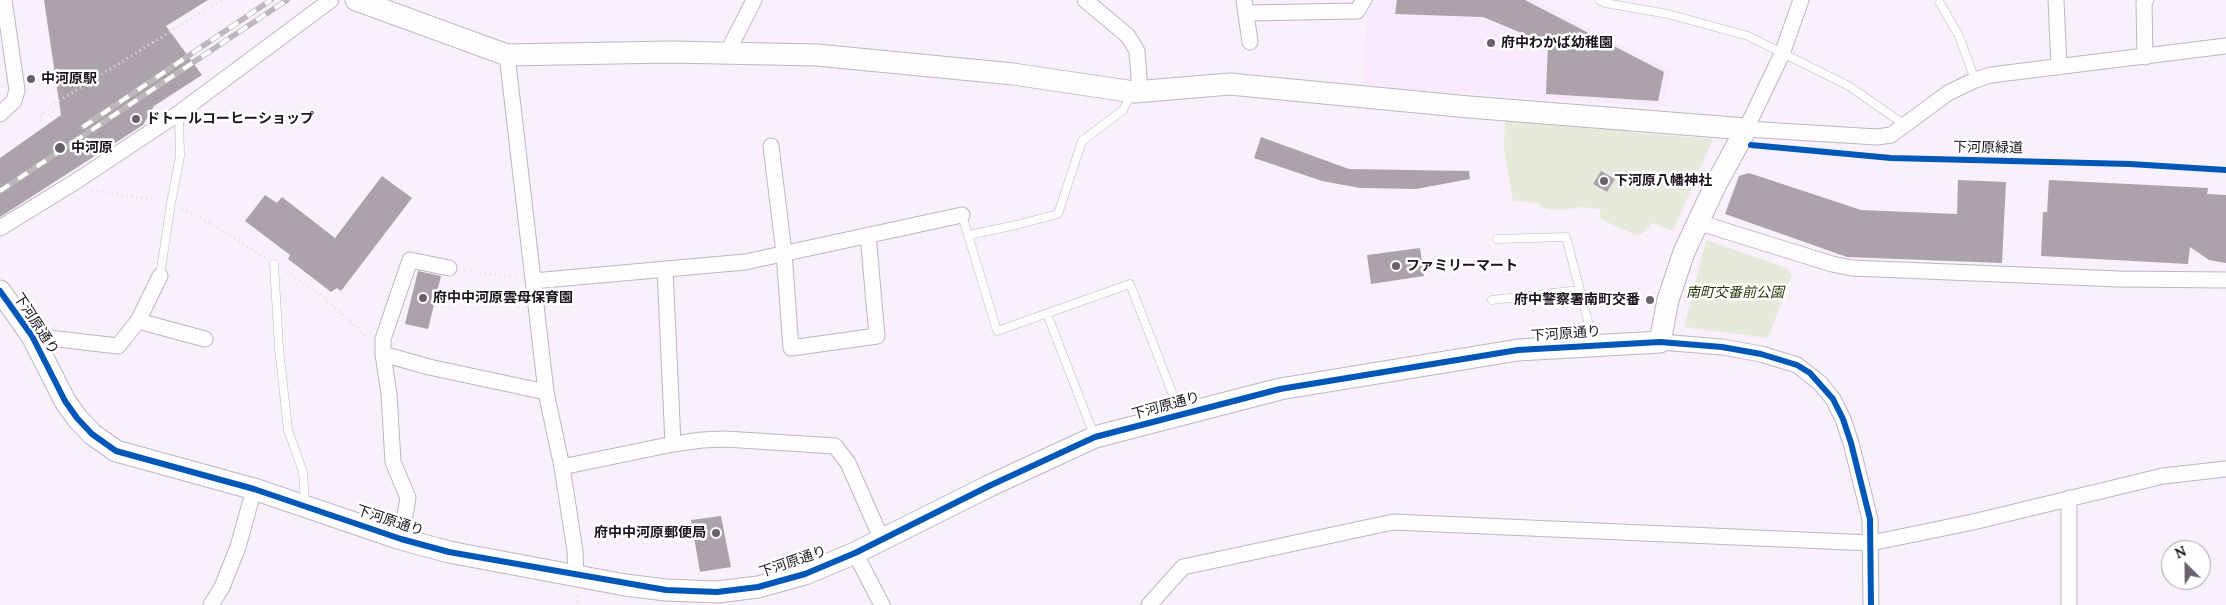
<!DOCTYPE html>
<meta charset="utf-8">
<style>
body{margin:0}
#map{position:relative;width:2226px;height:605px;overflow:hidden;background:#f8f0fa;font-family:Lora,serif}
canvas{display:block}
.north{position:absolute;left:2161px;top:540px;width:50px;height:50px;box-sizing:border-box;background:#fff;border:1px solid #a4a1a5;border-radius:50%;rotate:337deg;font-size:14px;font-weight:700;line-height:20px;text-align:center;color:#1b141d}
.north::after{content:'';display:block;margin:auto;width:18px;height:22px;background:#68616a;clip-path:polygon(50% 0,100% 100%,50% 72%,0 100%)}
</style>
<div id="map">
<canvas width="2226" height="605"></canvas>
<div class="north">N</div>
</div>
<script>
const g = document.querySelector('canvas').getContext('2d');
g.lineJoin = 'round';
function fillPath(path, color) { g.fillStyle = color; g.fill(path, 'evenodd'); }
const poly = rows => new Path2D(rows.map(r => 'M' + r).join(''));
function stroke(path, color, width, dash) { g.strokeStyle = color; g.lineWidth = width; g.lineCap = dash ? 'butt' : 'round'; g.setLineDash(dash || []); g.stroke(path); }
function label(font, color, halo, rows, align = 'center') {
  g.font = font + ' Lora,"Noto Sans JP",serif'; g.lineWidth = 5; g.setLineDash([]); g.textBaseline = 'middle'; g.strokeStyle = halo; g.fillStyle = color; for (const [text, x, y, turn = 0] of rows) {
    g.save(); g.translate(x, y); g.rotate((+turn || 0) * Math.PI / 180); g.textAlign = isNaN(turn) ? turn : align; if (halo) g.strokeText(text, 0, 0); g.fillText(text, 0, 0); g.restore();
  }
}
fillPath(poly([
 [1378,0,1535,0,1671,71,1663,106,1363,87,1367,14]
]), '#f9e9fc');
fillPath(poly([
 [1583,119,1627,130,1627,132,1713,139,1673,231,1652,223,1640,235,1631,233,1601,219,1600,209,1581,207,1562,210,1548,209,1539,206,1539,203,1513,201,1504,147,1505,121,1578,127],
 [1706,240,1787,268,1792,275,1768,338,1684,327]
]), '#e5eadb');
fillPath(poly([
 [44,0,208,0,166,26,202,75,154,106,143,125,0,217,0,158,61,115],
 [1397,0,1525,0,1664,72,1658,101,1546,94,1548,44,1483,17,1395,14],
 [1261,137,1349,169,1469,171,1470,179,1416,189,1360,188,1322,181,1254,158],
 [1601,171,1615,179,1607,192,1593,184],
 [1749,173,1861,210,1957,214,1958,180,2006,182,2002,263,1847,257,1725,214,1739,176],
 [382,176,412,198,341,291,337,288,331,292,288,259,290,255,245,221,265,195,277,203,282,197,335,238],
 [2049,180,2208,188,2207,194,2226,195,2226,263,2209,260,2190,247,2188,264,2041,256,2043,212,2047,212],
 [1420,248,1424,276,1371,284,1367,255],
 [418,271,441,276,428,329,405,324],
 [721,516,731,567,700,572,691,520]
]), '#aca3aa');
const lane = poly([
 [1599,0,1605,3,1668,14,1748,36,1849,86,1905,125],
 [1940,3,1959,36,1975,80],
 [962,215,997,331,1130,284,1180,413],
 [969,235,1016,225,1058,214,1082,141,1123,110,1132,93],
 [1497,239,1566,237,1594,344],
 [274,264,279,348,288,430,303,472,305,504],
 [160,276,171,203,180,156,179,113],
 [1492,300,1579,290],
 [1047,314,1094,435]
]);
const street = poly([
 [1085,0,1128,36,1137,51,1140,91],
 [1244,0,1250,42],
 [1801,0,1782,54,1746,129,1877,137,1891,135,1948,93,1975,80,1991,75,2226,46],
 [2056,0,2059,67],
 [1246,13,1357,11,1364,0],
 [727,53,754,0],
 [507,55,546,392,562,467,575,551,576,576],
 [2145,57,2144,3,2146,0],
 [0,114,14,101,17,90,4,0],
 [771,146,784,253,791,348,877,336,868,235],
 [1697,222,1832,264,1852,268,2119,279,2226,280],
 [0,228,78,180,179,113,331,0],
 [665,269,673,444],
 [533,281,745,262,962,215],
 [138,321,205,339],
 [32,336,118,346,138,321,160,276],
 [1660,342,1722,347,1761,354,1797,365,1820,383,1833,399,1843,419,1851,443,1870,519,1871,605],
 [383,354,429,367,546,392],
 [562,467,673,444,702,440,725,439,835,446,848,463,882,540],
 [401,539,408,498,393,462,389,394,383,354,383,339,410,260,449,268],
 [855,553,882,605],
 [211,605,222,587,238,547,254,489],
 [1149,605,1183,567,1393,522,1871,543,1973,522,2163,476,2226,469],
 [2069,605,2069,498]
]);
const secondary = poly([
 [0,291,32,336,65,401,77,418,92,434,116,451,254,489,401,539,449,552,625,585,666,590,717,592,758,587,805,574,855,553,989,486,1095,437,1280,389,1518,350,1660,342,1668,300,1684,252,1715,186,1746,129,1469,107,1230,84,1134,92,1013,74,817,55,670,52,507,55,356,0]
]);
stroke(lane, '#beb6c0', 9);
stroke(street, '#beb6c0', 17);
stroke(secondary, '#beb6c0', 23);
stroke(poly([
 [40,117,54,104,221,0],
 [92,190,160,201],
 [182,209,211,223,265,258],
 [465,270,518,278],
 [287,272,319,293,367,337],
 [577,596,577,605]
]), '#e1dee1', 3, [1, 4]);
stroke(lane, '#fefdfe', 8);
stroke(street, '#fefdfe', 15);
stroke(secondary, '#fefdfe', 21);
const rail = poly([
 [83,127,271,0],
 [0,191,287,0]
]);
stroke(rail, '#bab8bb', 5.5);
stroke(rail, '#fff', 4, [11]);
stroke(poly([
 [1751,145,1891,158,2130,164,2226,170],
 [0,291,32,336,65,401,77,418,92,434,116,451,254,489,401,539,449,552,666,590,717,592,758,587,805,574,855,553,989,486,1095,437,1280,389,1518,350,1660,342,1722,347,1761,354,1797,365,1810,373,1833,399,1843,419,1851,443,1870,519,1871,605]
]), '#0057b8', 6);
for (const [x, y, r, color] of [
 [1491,43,5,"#68616a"],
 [31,79,5,"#68616a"],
 [136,119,5,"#68616a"],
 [60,148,6,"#68616a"],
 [1604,181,5,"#68616a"],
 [1396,266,5,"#68616a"],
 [423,298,5,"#68616a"],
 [1650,300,5,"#68616a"],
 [716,533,5,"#68616a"]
]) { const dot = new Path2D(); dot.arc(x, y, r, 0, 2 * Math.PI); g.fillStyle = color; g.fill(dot); stroke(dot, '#fff', 2); }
label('bold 14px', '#1b141d', '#fff', [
 ["府中わかば幼稚園",1501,43],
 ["中河原駅",41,79],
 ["ドトールコーヒーショップ",146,119],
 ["中河原",71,148],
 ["下河原八幡神社",1614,181],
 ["ファミリーマート",1406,266],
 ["府中中河原雲母保育園",433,298],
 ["府中警察署南町交番",1640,300,"right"],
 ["府中中河原郵便局",706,533,"right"]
], 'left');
label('14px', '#1b141d', '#fff', [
 ["下河原緑道",1988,148,1],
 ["下河原通り",36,324,57],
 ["下河原通り",1566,334,-4],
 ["下河原通り",1166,406,-15],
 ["下河原通り",390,521,18],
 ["下河原通り",793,562,-19]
]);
label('italic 14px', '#253406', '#fff', [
 ["南町交番前公園",1735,293]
]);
</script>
